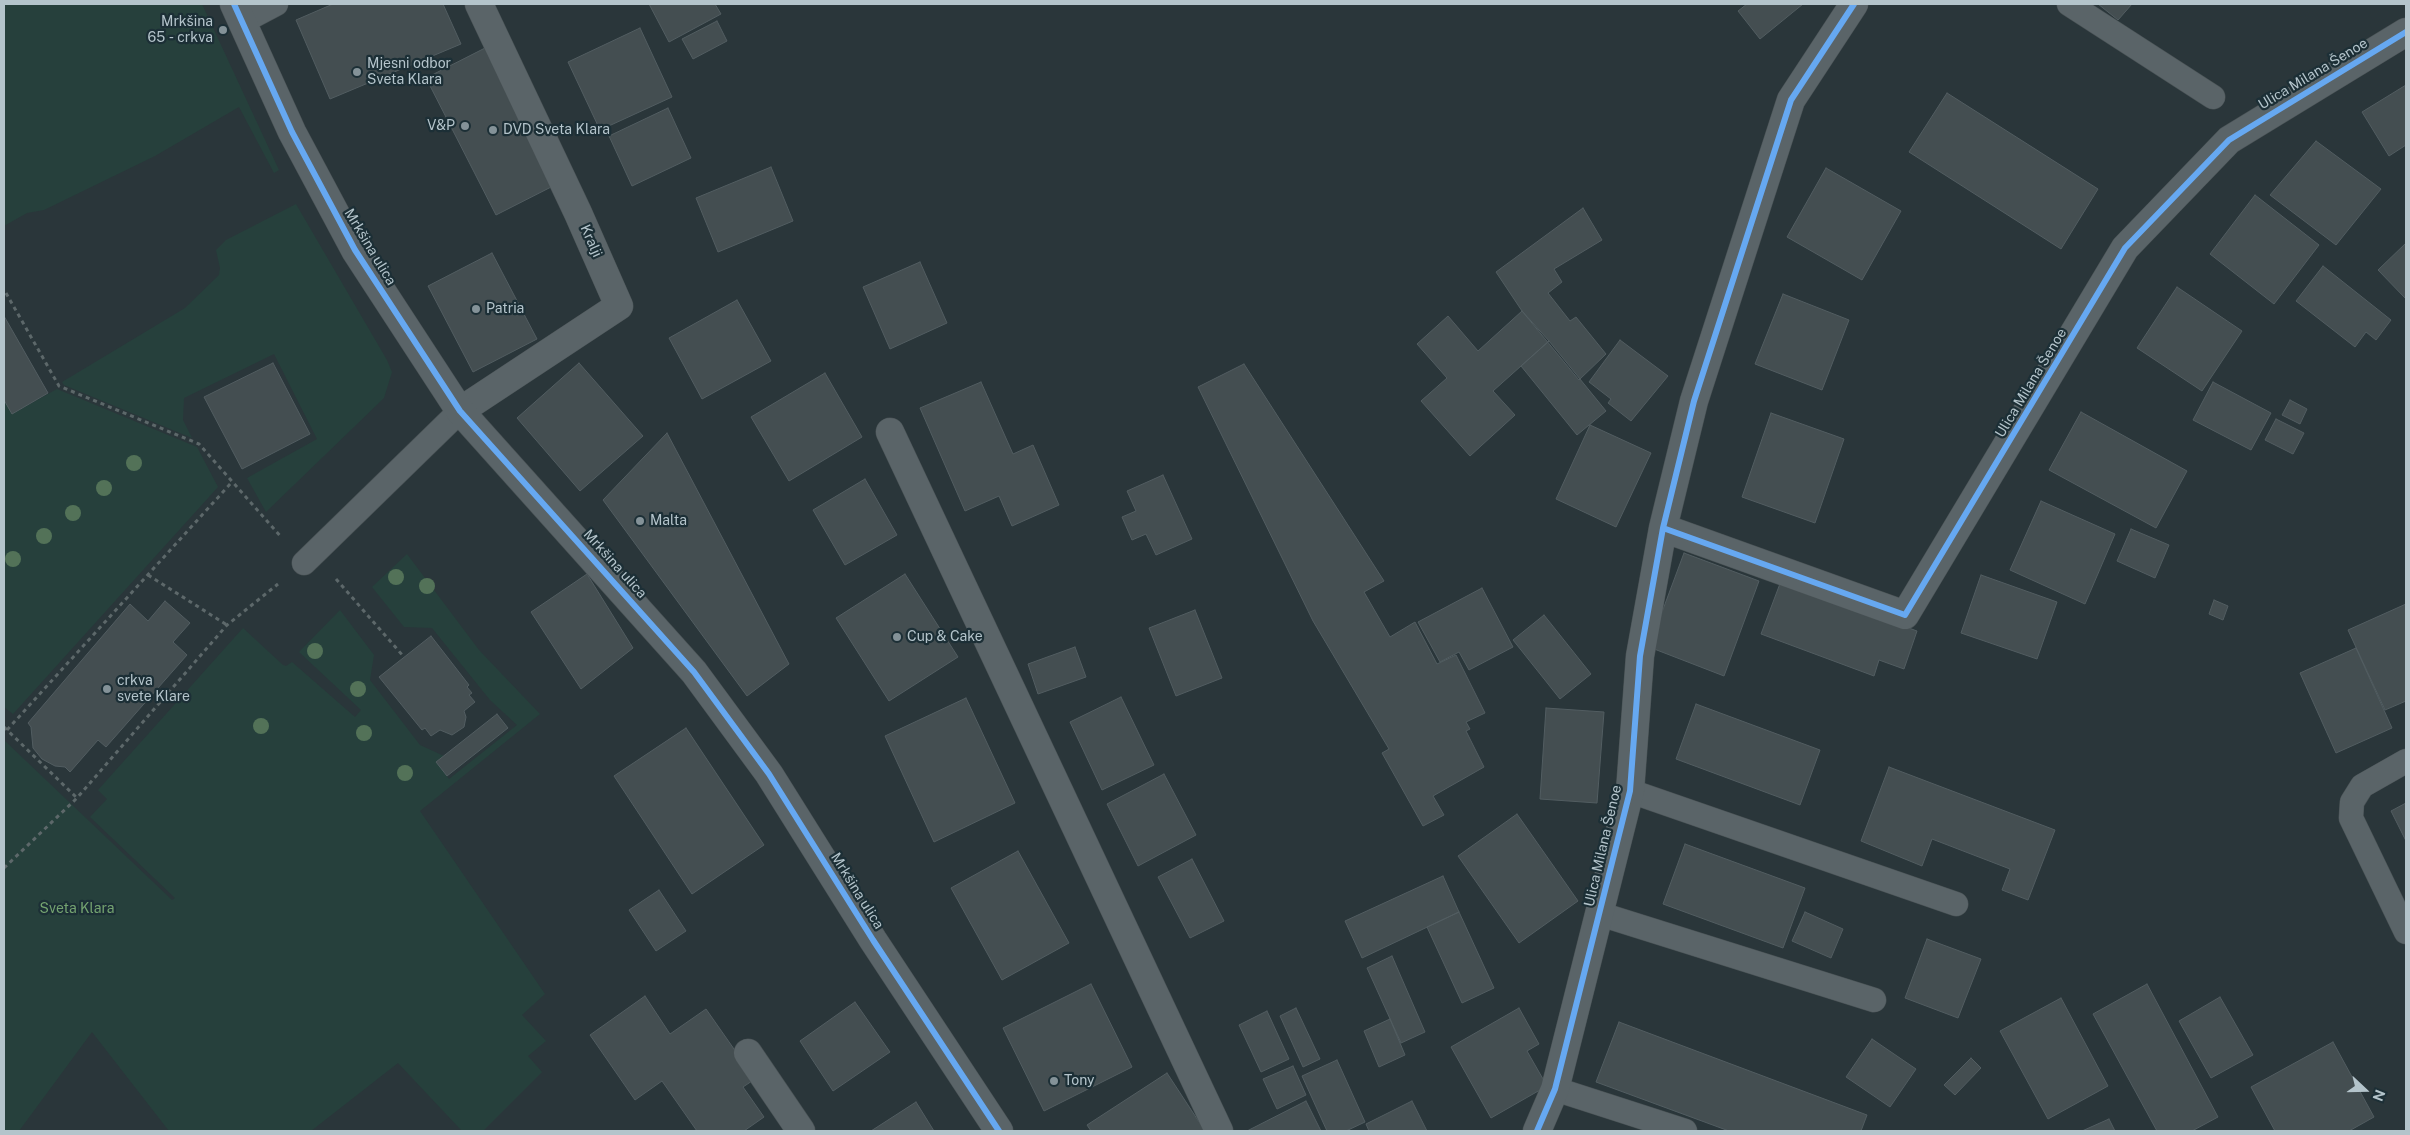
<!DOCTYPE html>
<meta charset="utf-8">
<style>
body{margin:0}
#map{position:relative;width:2410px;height:1135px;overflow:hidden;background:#2a363a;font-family:"Public Sans",sans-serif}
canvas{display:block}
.frame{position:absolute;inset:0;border:5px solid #b4c4cb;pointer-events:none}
.north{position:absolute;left:2340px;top:1065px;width:50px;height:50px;-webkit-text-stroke:4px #1c2f36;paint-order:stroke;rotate:111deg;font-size:14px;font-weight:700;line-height:20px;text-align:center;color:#b4c4cb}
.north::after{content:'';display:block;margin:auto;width:18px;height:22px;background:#b4c4cb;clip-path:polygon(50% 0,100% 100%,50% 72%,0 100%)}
</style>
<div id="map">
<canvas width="2410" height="1135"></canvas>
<div class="frame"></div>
<div class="north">N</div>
</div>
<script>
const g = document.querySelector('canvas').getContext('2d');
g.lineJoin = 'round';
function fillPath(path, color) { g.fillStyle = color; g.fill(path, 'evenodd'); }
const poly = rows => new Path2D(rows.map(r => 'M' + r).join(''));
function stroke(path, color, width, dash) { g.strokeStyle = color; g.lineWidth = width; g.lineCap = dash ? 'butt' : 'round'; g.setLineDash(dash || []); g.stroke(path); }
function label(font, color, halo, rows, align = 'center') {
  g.font = font + ' "Public Sans",sans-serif'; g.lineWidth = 4.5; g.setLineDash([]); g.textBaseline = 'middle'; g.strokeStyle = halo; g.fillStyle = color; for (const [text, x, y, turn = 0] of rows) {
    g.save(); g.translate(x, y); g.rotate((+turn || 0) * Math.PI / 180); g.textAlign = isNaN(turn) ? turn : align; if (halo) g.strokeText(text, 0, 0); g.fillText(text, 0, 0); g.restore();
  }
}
fillPath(poly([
 [4,4,202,4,279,170,274,173,239,107,155,156,44,210,27,213,4,226],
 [296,204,387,360,392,372,384,398,266,512,247,478,317,439,274,354,184,398,183,420,192,438,64,385,62,382,185,308,219,275,220,268,216,250,226,240],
 [57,389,197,447,218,487,13,714,4,707,4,400,12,414],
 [407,554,479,650,540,714,420,811,545,994,522,1015,546,1041,528,1056,542,1072,483,1131,462,1131,398,1063,311,1131,169,1131,92,1032,19,1131,4,1131,4,740,172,900,175,898,90,817,107,799,98,790,243,628,283,665,286,666,292,662,355,717,361,710,299,652,340,610,374,655,370,680,420,745,444,756,436,762,449,779,517,725,490,700,432,628,404,627,372,587]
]), '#26403c');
const building = poly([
 [333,4,443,4,461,44,330,99,296,20,333,4],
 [649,4,715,4,721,14,669,42,649,4],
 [1747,4,1803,4,1760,39,1738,11,1747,4],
 [2098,4,2132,4,2118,20,2098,4],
 [717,21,727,41,693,59,682,39,717,21],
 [640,28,672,97,600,130,568,62,640,28],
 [489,46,559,183,496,215,426,78,489,46],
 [2406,85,2406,145,2389,156,2362,112,2406,85],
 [1947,93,2098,189,2061,249,1909,152,1947,93],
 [668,108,691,158,632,186,609,136,668,108],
 [2316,141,2381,189,2336,245,2270,195,2316,141],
 [771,167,793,221,718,252,696,198,771,167],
 [1826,168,1901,211,1862,280,1787,237,1826,168],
 [2255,195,2319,245,2274,304,2210,254,2255,195],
 [1583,208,1602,240,1554,269,1562,282,1548,293,1570,321,1576,317,1606,354,1579,380,1522,311,1496,272,1583,208],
 [2406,243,2406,299,2378,270,2406,243],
 [492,253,537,339,473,372,428,286,492,253],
 [920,262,947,323,890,349,863,287,920,262],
 [2323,266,2391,320,2376,340,2366,332,2355,347,2296,301,2323,266],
 [2177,287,2242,331,2202,391,2137,348,2177,287],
 [1783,294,1849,320,1822,390,1755,364,1783,294],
 [737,300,771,361,702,399,669,338,737,300],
 [1522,311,1549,341,1493,391,1515,415,1470,456,1421,401,1447,378,1417,344,1448,316,1478,351,1522,311],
 [4,316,48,393,12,414,4,400,4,316],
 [1620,340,1668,376,1631,421,1608,403,1611,399,1589,382,1620,340],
 [1549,341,1606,411,1577,435,1521,366,1549,341],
 [273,363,310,434,242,469,204,397,273,363],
 [579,363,643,436,580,491,517,418,579,363],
 [1244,364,1384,581,1364,592,1390,637,1415,622,1437,664,1456,655,1485,713,1466,722,1470,729,1466,731,1484,767,1433,796,1444,815,1423,826,1382,753,1389,749,1313,621,1198,387,1244,364],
 [825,373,862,437,789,481,751,417,825,373],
 [981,382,1013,454,1033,445,1059,505,1012,526,999,496,965,511,920,408,981,382],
 [2213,382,2271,413,2251,450,2193,420,2213,382],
 [2290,400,2307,409,2300,424,2282,415,2290,400],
 [2081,412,2187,471,2156,528,2049,470,2081,412],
 [1771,413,1844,439,1815,523,1742,497,1771,413],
 [2276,419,2304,433,2293,454,2265,440,2276,419],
 [1590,425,1651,453,1616,527,1556,499,1590,425],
 [667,433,789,664,747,696,603,500,667,433],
 [1163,475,1192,539,1156,555,1146,534,1132,540,1122,517,1136,511,1127,491,1163,475],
 [865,479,897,535,845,565,813,510,865,479],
 [2041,501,2115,534,2085,604,2010,570,2041,501],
 [2131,529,2169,545,2155,578,2117,561,2131,529],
 [1684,553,1759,581,1724,676,1649,647,1684,553],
 [587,574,633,648,581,689,531,612,587,574],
 [905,574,958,657,889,701,836,618,905,574],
 [1981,575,2057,602,2037,659,1961,633,1981,575],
 [1781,581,1917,631,1904,669,1879,660,1874,676,1761,634,1781,581],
 [1482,588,1513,647,1469,670,1459,652,1440,662,1418,622,1482,588],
 [2214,600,2228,606,2223,620,2209,614,2214,600],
 [165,601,190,623,173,642,187,655,106,747,98,740,70,772,65,767,55,766,42,759,33,748,31,727,28,723,130,604,148,621,165,601],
 [2406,604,2406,701,2385,710,2348,630,2406,604],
 [1195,610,1222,678,1176,696,1149,628,1195,610],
 [1544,615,1591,674,1560,699,1513,640,1544,615],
 [431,636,469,685,467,687,472,693,469,695,475,702,464,711,466,717,464,727,452,735,440,730,431,736,425,728,422,730,379,677,431,636],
 [1075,647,1086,677,1038,694,1028,664,1075,647],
 [2356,648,2392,728,2336,753,2300,673,2356,648],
 [1121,697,1154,765,1102,790,1070,722,1121,697],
 [966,698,1015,803,934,842,885,736,966,698],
 [1696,704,1820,750,1800,805,1676,759,1696,704],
 [1546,708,1604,712,1597,803,1540,799,1546,708],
 [497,714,508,728,447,776,436,762,497,714],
 [686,728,764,845,692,894,614,776,686,728],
 [1889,767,2055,830,2028,900,2002,890,2010,869,1932,839,1922,866,1861,841,1889,767],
 [1164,774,1196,835,1138,866,1107,804,1164,774],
 [2406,803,2406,841,2391,811,2406,803],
 [1517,814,1578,901,1519,943,1458,856,1517,814],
 [1685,844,1805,888,1783,948,1663,904,1685,844],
 [1018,851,1069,943,1002,980,951,888,1018,851],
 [1192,859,1224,921,1190,938,1158,877,1192,859],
 [1443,876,1459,912,1362,958,1345,921,1443,876],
 [659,890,686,931,656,951,629,910,659,890],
 [1459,912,1494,988,1462,1003,1427,927,1459,912],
 [1805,912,1843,929,1831,958,1792,941,1805,912],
 [1927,939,1981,959,1958,1018,1905,998,1927,939],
 [1392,956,1425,1032,1401,1043,1367,968,1392,956],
 [1091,984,1132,1067,1044,1111,1003,1028,1091,984],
 [2147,984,2218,1117,2192,1131,2157,1131,2093,1014,2147,984],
 [645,996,670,1034,706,1009,755,1079,743,1087,764,1117,744,1131,697,1131,662,1081,635,1100,590,1035,645,996],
 [2220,997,2253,1055,2211,1078,2179,1021,2220,997],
 [2061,998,2108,1086,2048,1119,2000,1031,2061,998],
 [855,1002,890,1052,833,1091,800,1041,855,1002],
 [1296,1008,1320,1059,1303,1067,1280,1016,1296,1008],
 [1519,1008,1539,1044,1527,1051,1547,1086,1491,1118,1451,1047,1519,1008],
 [1267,1011,1289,1059,1261,1072,1239,1025,1267,1011],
 [1390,1019,1405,1055,1379,1067,1364,1031,1390,1019],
 [1619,1022,1867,1115,1861,1131,1729,1131,1596,1082,1619,1022],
 [1872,1039,1916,1069,1890,1107,1846,1077,1872,1039],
 [2333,1042,2374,1117,2349,1131,2275,1131,2251,1087,2333,1042],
 [1971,1058,1981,1068,1955,1095,1944,1085,1971,1058],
 [1337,1060,1365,1122,1346,1131,1327,1131,1302,1076,1337,1060],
 [1293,1066,1306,1095,1277,1109,1263,1079,1293,1066],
 [1167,1073,1205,1131,1091,1131,1087,1125,1167,1073],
 [1306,1101,1321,1131,1247,1131,1306,1101],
 [1412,1101,1427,1131,1369,1131,1366,1124,1412,1101],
 [916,1102,934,1131,871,1131,916,1102],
 [2109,1119,2115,1131,2082,1131,2109,1119]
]);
fillPath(building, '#444e51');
stroke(building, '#525d61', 1);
const service = poly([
 [2069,4,2213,97],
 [242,22,276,4],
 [304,563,460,411],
 [2406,761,2362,786,2352,802,2351,818,2406,932],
 [1630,791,1956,904],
 [1600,914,1874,1000],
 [1555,1089,1685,1131]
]);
const minor = poly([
 [460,411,619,306,578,213,479,4],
 [890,432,1219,1131],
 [1663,528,1905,615,2125,248,2229,140,2406,32],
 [748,1053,801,1131],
 [1537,1131,1555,1089,1630,791,1640,656,1663,528,1694,401,1791,100,1854,4]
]);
const tertiary = poly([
 [234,4,292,132,355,250,460,411,694,672,769,774,873,940,999,1131]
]);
stroke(service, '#485154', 25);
stroke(minor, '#485154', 29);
stroke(tertiary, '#485154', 29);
stroke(poly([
 [6,293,59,386,199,444,282,538],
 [148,575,227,625],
 [336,579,404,657],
 [4,727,77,798],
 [7,730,232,482],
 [4,868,77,798,227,625,278,584]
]), '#5d686a', 3, [4, 4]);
stroke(service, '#5a6468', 24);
stroke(minor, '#5a6468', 28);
stroke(tertiary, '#5a6468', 28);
stroke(poly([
 [234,4,292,132,355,250,460,411,694,672,769,774,873,940,999,1131],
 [1663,528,1905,615,2125,248,2229,140,2406,32],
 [1537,1131,1555,1089,1630,791,1640,656,1663,528,1694,401,1791,100,1854,4]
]), '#66a8f1', 6);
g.fillStyle = '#537258';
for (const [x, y] of [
 [134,463],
 [104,488],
 [73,513],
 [44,536],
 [13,559],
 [396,577],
 [427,586],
 [315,651],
 [358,689],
 [261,726],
 [364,733],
 [405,773]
]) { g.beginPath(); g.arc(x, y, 8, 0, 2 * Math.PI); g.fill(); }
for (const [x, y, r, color] of [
 [223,30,5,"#849298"],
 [357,72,5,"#849298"],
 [465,126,5,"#849298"],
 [493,130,5,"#849298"],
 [476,309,5,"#849298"],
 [640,521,5,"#849298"],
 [897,637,5,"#849298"],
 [107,689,5,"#849298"],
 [1054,1081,5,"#849298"]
]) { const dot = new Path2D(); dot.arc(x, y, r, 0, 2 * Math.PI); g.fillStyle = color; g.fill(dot); stroke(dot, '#1c2f36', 2); }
label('14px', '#b4c4cb', '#1c2f36', [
 ["Mrkšina",213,22,"right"],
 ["65 - crkva",213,38,"right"],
 ["Mjesni odbor",367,64],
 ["Sveta Klara",367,80],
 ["V&P",455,126,"right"],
 ["DVD Sveta Klara",503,130],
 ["Patria",486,309],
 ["Malta",650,521],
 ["Cup & Cake",907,637],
 ["crkva",117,681],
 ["svete Klare",117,697],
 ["Tony",1064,1081]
], 'left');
label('14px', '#b4c4cb', '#1c2f36', [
 ["Ulica Milana Šenoe",2313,74,-31],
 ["Kralji",591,241,66],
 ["Mrkšina ulica",370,247,59],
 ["Ulica Milana Šenoe",2031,383,-59],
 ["Mrkšina ulica",615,564,48],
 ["Ulica Milana Šenoe",1603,846,-77],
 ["Mrkšina ulica",857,891,58]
]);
label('14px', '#74a370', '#1c2f36', [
 ["Sveta Klara",77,909]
]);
</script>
